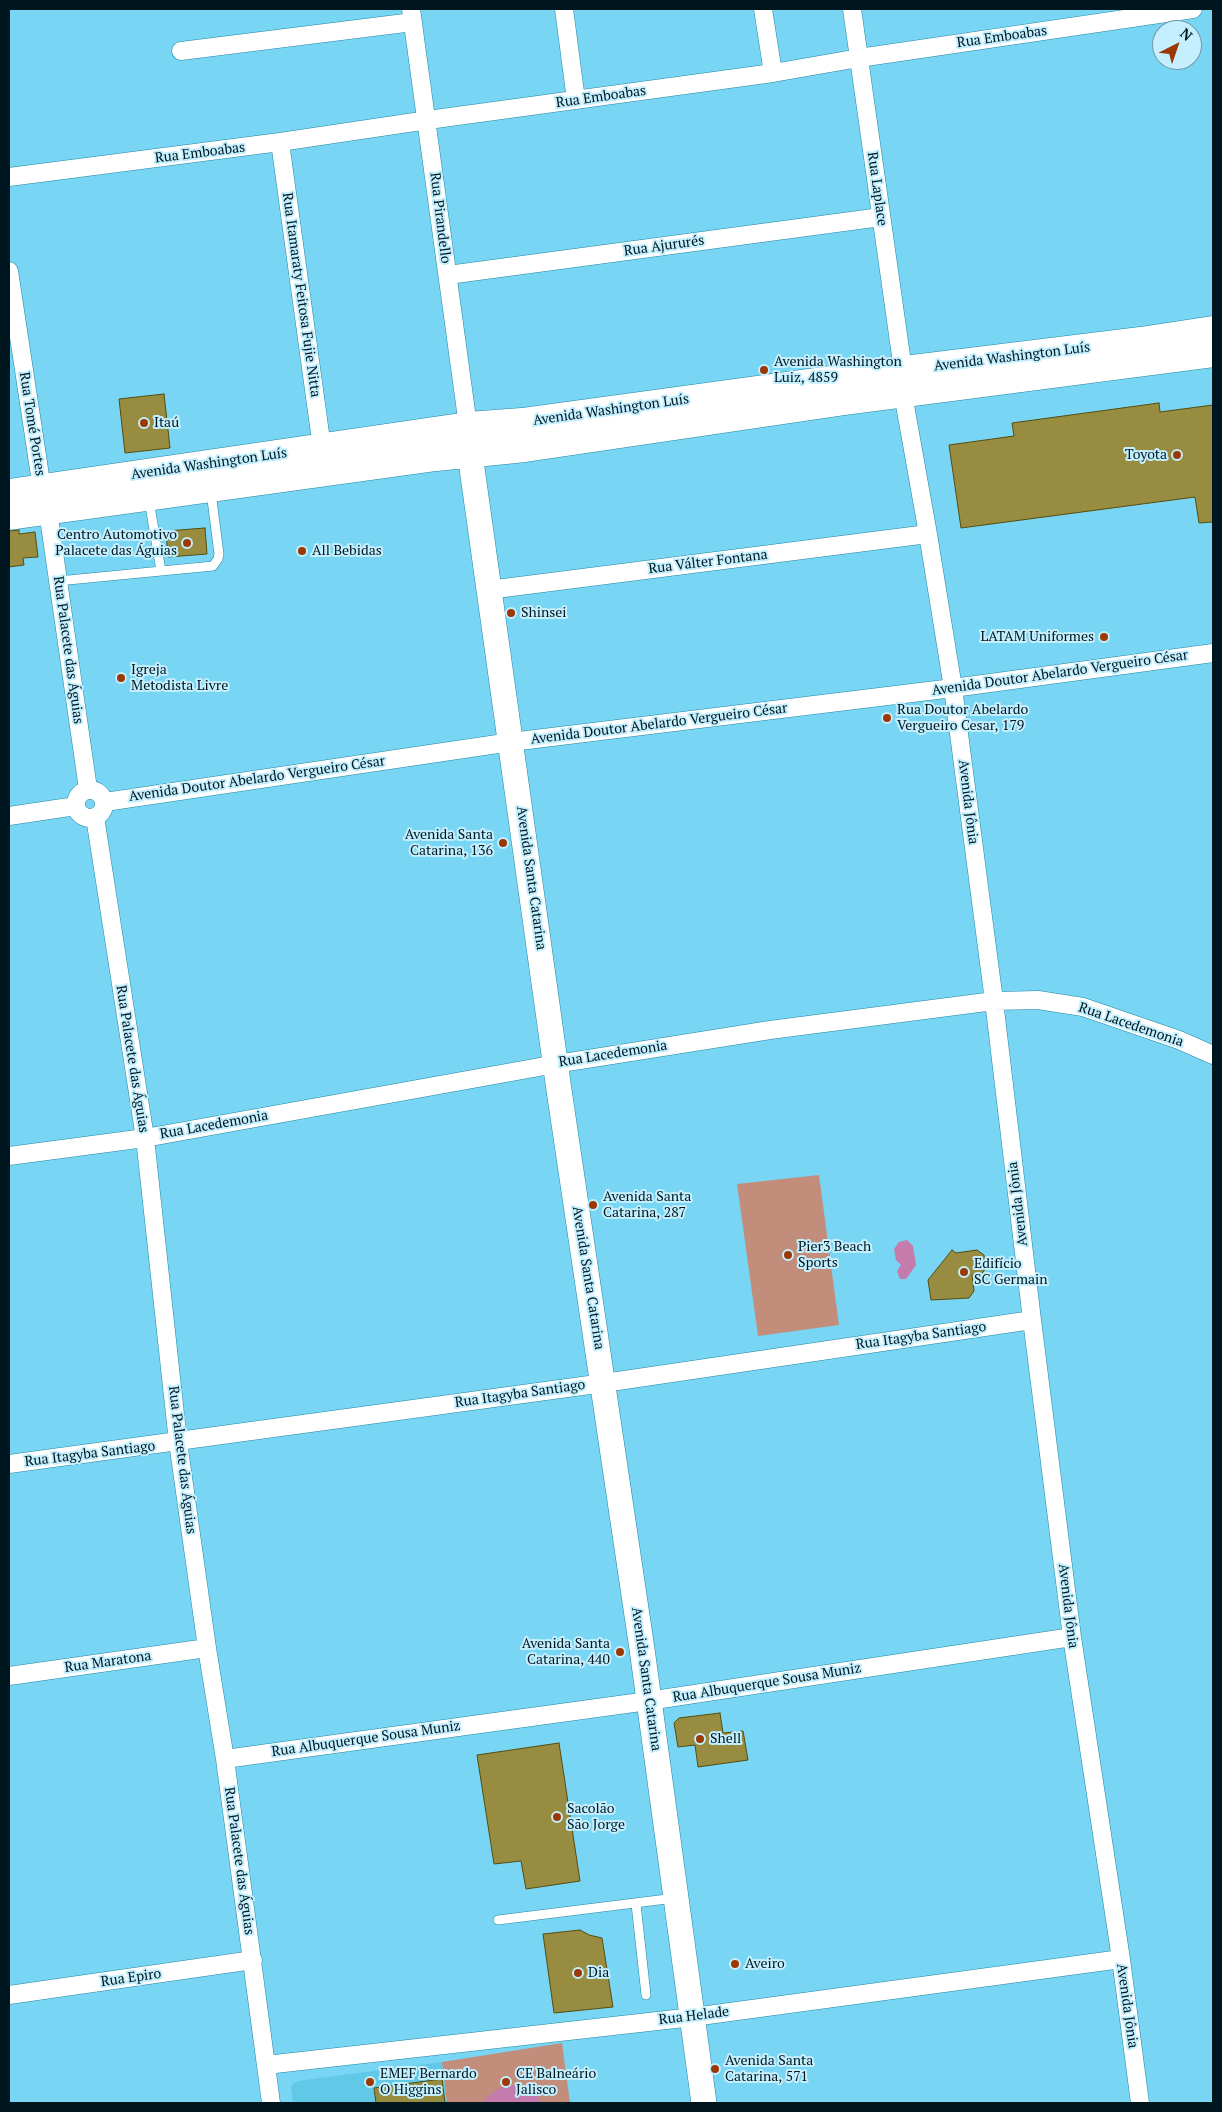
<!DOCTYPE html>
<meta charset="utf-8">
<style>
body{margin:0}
#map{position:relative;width:1222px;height:2112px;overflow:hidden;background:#78d5f3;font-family:"PT Serif",serif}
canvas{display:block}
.frame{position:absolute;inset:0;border:10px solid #00161f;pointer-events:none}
.north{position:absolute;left:1152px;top:20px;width:50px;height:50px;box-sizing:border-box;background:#c4effe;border:1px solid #7698a5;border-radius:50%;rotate:41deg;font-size:14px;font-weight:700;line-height:20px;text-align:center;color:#00161f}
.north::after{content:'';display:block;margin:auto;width:18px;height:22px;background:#9c3804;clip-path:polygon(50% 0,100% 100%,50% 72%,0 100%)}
</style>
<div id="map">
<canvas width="1222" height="2112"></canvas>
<div class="frame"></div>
<div class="north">N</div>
</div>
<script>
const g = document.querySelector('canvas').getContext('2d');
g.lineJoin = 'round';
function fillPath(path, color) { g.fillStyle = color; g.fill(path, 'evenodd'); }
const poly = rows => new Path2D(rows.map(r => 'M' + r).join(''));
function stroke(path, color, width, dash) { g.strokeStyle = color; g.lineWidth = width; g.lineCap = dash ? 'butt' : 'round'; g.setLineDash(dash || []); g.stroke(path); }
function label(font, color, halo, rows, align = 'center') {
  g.font = font + ' "PT Serif",serif'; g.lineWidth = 4; g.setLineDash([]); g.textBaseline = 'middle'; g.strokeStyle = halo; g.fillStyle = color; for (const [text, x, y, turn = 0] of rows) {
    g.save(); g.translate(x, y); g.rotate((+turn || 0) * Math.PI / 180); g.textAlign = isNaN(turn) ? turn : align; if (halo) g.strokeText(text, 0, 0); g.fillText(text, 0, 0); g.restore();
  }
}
fillPath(poly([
 [442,2062,447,2103,293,2103,291,2088,293,2084,298,2081]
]), '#61c8e8');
fillPath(poly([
 [819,1175,839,1325,758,1336,737,1184],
 [562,2043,570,2103,447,2103,442,2062]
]), '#c28e7b');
fillPath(poly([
 [907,1240,913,1246,916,1265,906,1279,900,1279,897,1271,901,1265,896,1260,894,1249,899,1242],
 [506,2084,521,2086,532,2092,539,2097,541,2103,482,2103,488,2096]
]), '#c57bab');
const building = poly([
 [164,394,170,448,125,453,119,399,164,394],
 [1159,403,1160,412,1213,405,1213,522,1199,523,1195,497,961,528,949,445,1014,436,1012,423,1159,403],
 [205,528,207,554,168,557,166,531,205,528],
 [19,530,19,534,35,532,38,557,23,558,24,565,9,567,9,531,19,530],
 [952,1250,956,1253,977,1250,984,1255,986,1268,981,1275,972,1275,974,1291,969,1298,931,1300,928,1280,952,1250],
 [720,1713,723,1733,743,1731,748,1760,698,1767,695,1745,678,1747,674,1723,679,1718,720,1713],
 [559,1743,580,1881,526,1889,521,1861,494,1864,477,1755,559,1743],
 [580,1930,589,1935,602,1938,613,2007,554,2013,543,1934,580,1930],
 [442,2079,445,2103,376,2103,374,2088,442,2079]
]);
fillPath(building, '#978c40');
stroke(building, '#554d10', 1);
const lane = poly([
 [149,500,161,571],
 [58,581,213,566,218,559,219,554,211,492],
 [636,1904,646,1995],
 [498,1920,675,1898]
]);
const street = poly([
 [411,9,468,426],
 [564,9,576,100],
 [763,9,773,73],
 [852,9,903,370],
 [181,51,413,22],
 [280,142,322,448],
 [9,177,280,142,428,120,773,73,859,58,1193,9],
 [9,271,42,489],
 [448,275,881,217],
 [903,394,928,534,953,688,994,1001,1032,1320,1072,1637,1121,1959,1140,2103],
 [48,511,88,789],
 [488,590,928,534],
 '76 804a14 14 0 1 1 28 0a14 14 0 1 1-28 0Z',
 [105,802,511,742,953,688,1213,653],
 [9,816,76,806],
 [95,817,145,1138,178,1442,207,1648,225,1759,271,2103],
 [9,1156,145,1138,556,1064,770,1030,994,1001,1038,1000,1083,1007,1179,1040,1213,1055],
 [9,1464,604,1383,1032,1320],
 [9,1676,207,1648],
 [225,1759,648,1701,1072,1637],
 [9,1995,253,1960],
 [266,2065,693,2017,1121,1959]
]);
const secondary = poly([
 [470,454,559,1090,642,1649,704,2103]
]);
const highway = poly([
 [9,493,468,426,522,422,903,370,1141,341,1213,330],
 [9,516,436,457,525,448,845,401,1213,353]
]);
stroke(lane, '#2087a3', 10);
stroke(street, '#2087a3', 19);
stroke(secondary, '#2087a3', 26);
stroke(highway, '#2087a3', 29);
stroke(lane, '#fff', 9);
stroke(street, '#fff', 18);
stroke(secondary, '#fff', 25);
stroke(highway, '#fff', 28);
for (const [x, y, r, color] of [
 [764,370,5,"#9c3804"],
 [144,423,5,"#9c3804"],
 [1177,455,5,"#9c3804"],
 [187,543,5,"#9c3804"],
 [302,551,5,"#9c3804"],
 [511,613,5,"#9c3804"],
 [1104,637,5,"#9c3804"],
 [121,678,5,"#9c3804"],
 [887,718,5,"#9c3804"],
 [503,843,5,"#9c3804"],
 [593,1205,5,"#9c3804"],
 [788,1255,5,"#9c3804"],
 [964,1272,5,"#9c3804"],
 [620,1652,5,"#9c3804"],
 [700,1739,5,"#9c3804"],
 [557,1817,5,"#9c3804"],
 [735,1964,5,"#9c3804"],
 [578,1973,5,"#9c3804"],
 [715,2069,5,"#9c3804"],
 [370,2082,5,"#9c3804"],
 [506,2082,5,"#9c3804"]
]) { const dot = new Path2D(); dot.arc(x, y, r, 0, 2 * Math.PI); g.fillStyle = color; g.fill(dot); stroke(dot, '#c4effe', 2); }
label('14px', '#00161f', '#c4effe', [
 ["Rua Emboabas",1002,37,-8],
 ["Rua Emboabas",601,97,-8],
 ["Rua Emboabas",200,153,-7],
 ["Rua Laplace",877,189,82],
 ["Rua Pirandello",440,218,83],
 ["Rua Ajururés",664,246,-8],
 ["Rua Itamaraty Feitosa Fujie Nitta",301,295,82],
 ["Avenida Washington Luís",1012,357,-7],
 ["Avenida Washington Luís",611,410,-8],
 ["Rua Tomé Portes",32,424,81],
 ["Avenida Washington Luís",209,464,-8],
 ["Rua Válter Fontana",708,562,-7],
 ["Rua Palacete das Águias",68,650,82],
 ["Avenida Doutor Abelardo Vergueiro César",1060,673,-8],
 ["Avenida Doutor Abelardo Vergueiro César",659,724,-7],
 ["Avenida Doutor Abelardo Vergueiro César",257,779,-8],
 ["Avenida Jônia",968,802,83],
 ["Avenida Santa Catarina",531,878,82],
 ["Rua Lacedemonia",1131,1025,19],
 ["Rua Lacedemonia",613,1054,-9],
 ["Rua Palacete das Águias",132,1059,81],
 ["Rua Lacedemonia",214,1125,-10],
 ["Avenida Jônia",1018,1204,-97],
 ["Avenida Santa Catarina",588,1278,81],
 ["Rua Itagyba Santiago",921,1336,-8],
 ["Rua Itagyba Santiago",520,1394,-8],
 ["Rua Itagyba Santiago",90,1454,-7],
 ["Rua Palacete das Águias",182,1460,83],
 ["Avenida Jônia",1068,1606,83],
 ["Rua Maratona",108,1662,-8],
 ["Avenida Santa Catarina",646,1679,82],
 ["Rua Albuquerque Sousa Muniz",767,1683,-9],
 ["Rua Albuquerque Sousa Muniz",366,1739,-8],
 ["Rua Palacete das Águias",239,1861,82],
 ["Rua Epiro",131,1978,-8],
 ["Avenida Jônia",1127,2006,82],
 ["Rua Helade",694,2016,-7]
]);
label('14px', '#00161f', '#c4effe', [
 ["Avenida Washington",774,362],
 ["Luiz, 4859",774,378],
 ["Itaú",154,423],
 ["Toyota",1167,455,"right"],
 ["Centro Automotivo",177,535,"right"],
 ["Palacete das Águias",177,551,"right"],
 ["All Bebidas",312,551],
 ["Shinsei",521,613],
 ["LATAM Uniformes",1094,637,"right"],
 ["Igreja",131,670],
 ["Metodista Livre",131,686],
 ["Rua Doutor Abelardo",897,710],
 ["Vergueiro Cesar, 179",897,726],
 ["Avenida Santa",493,835,"right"],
 ["Catarina, 136",493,851,"right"],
 ["Avenida Santa",603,1197],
 ["Catarina, 287",603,1213],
 ["Pier3 Beach",798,1247],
 ["Sports",798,1263],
 ["Edifício",974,1264],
 ["SC Germain",974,1280],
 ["Avenida Santa",610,1644,"right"],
 ["Catarina, 440",610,1660,"right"],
 ["Shell",710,1739],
 ["Sacolão",567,1809],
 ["São Jorge",567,1825],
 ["Aveiro",745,1964],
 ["Dia",588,1973],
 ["Avenida Santa",725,2061],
 ["Catarina, 571",725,2077],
 ["EMEF Bernardo",380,2074],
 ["O Higgins",380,2090],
 ["CE Balneário",516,2074],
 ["Jalisco",516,2090]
], 'left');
</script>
